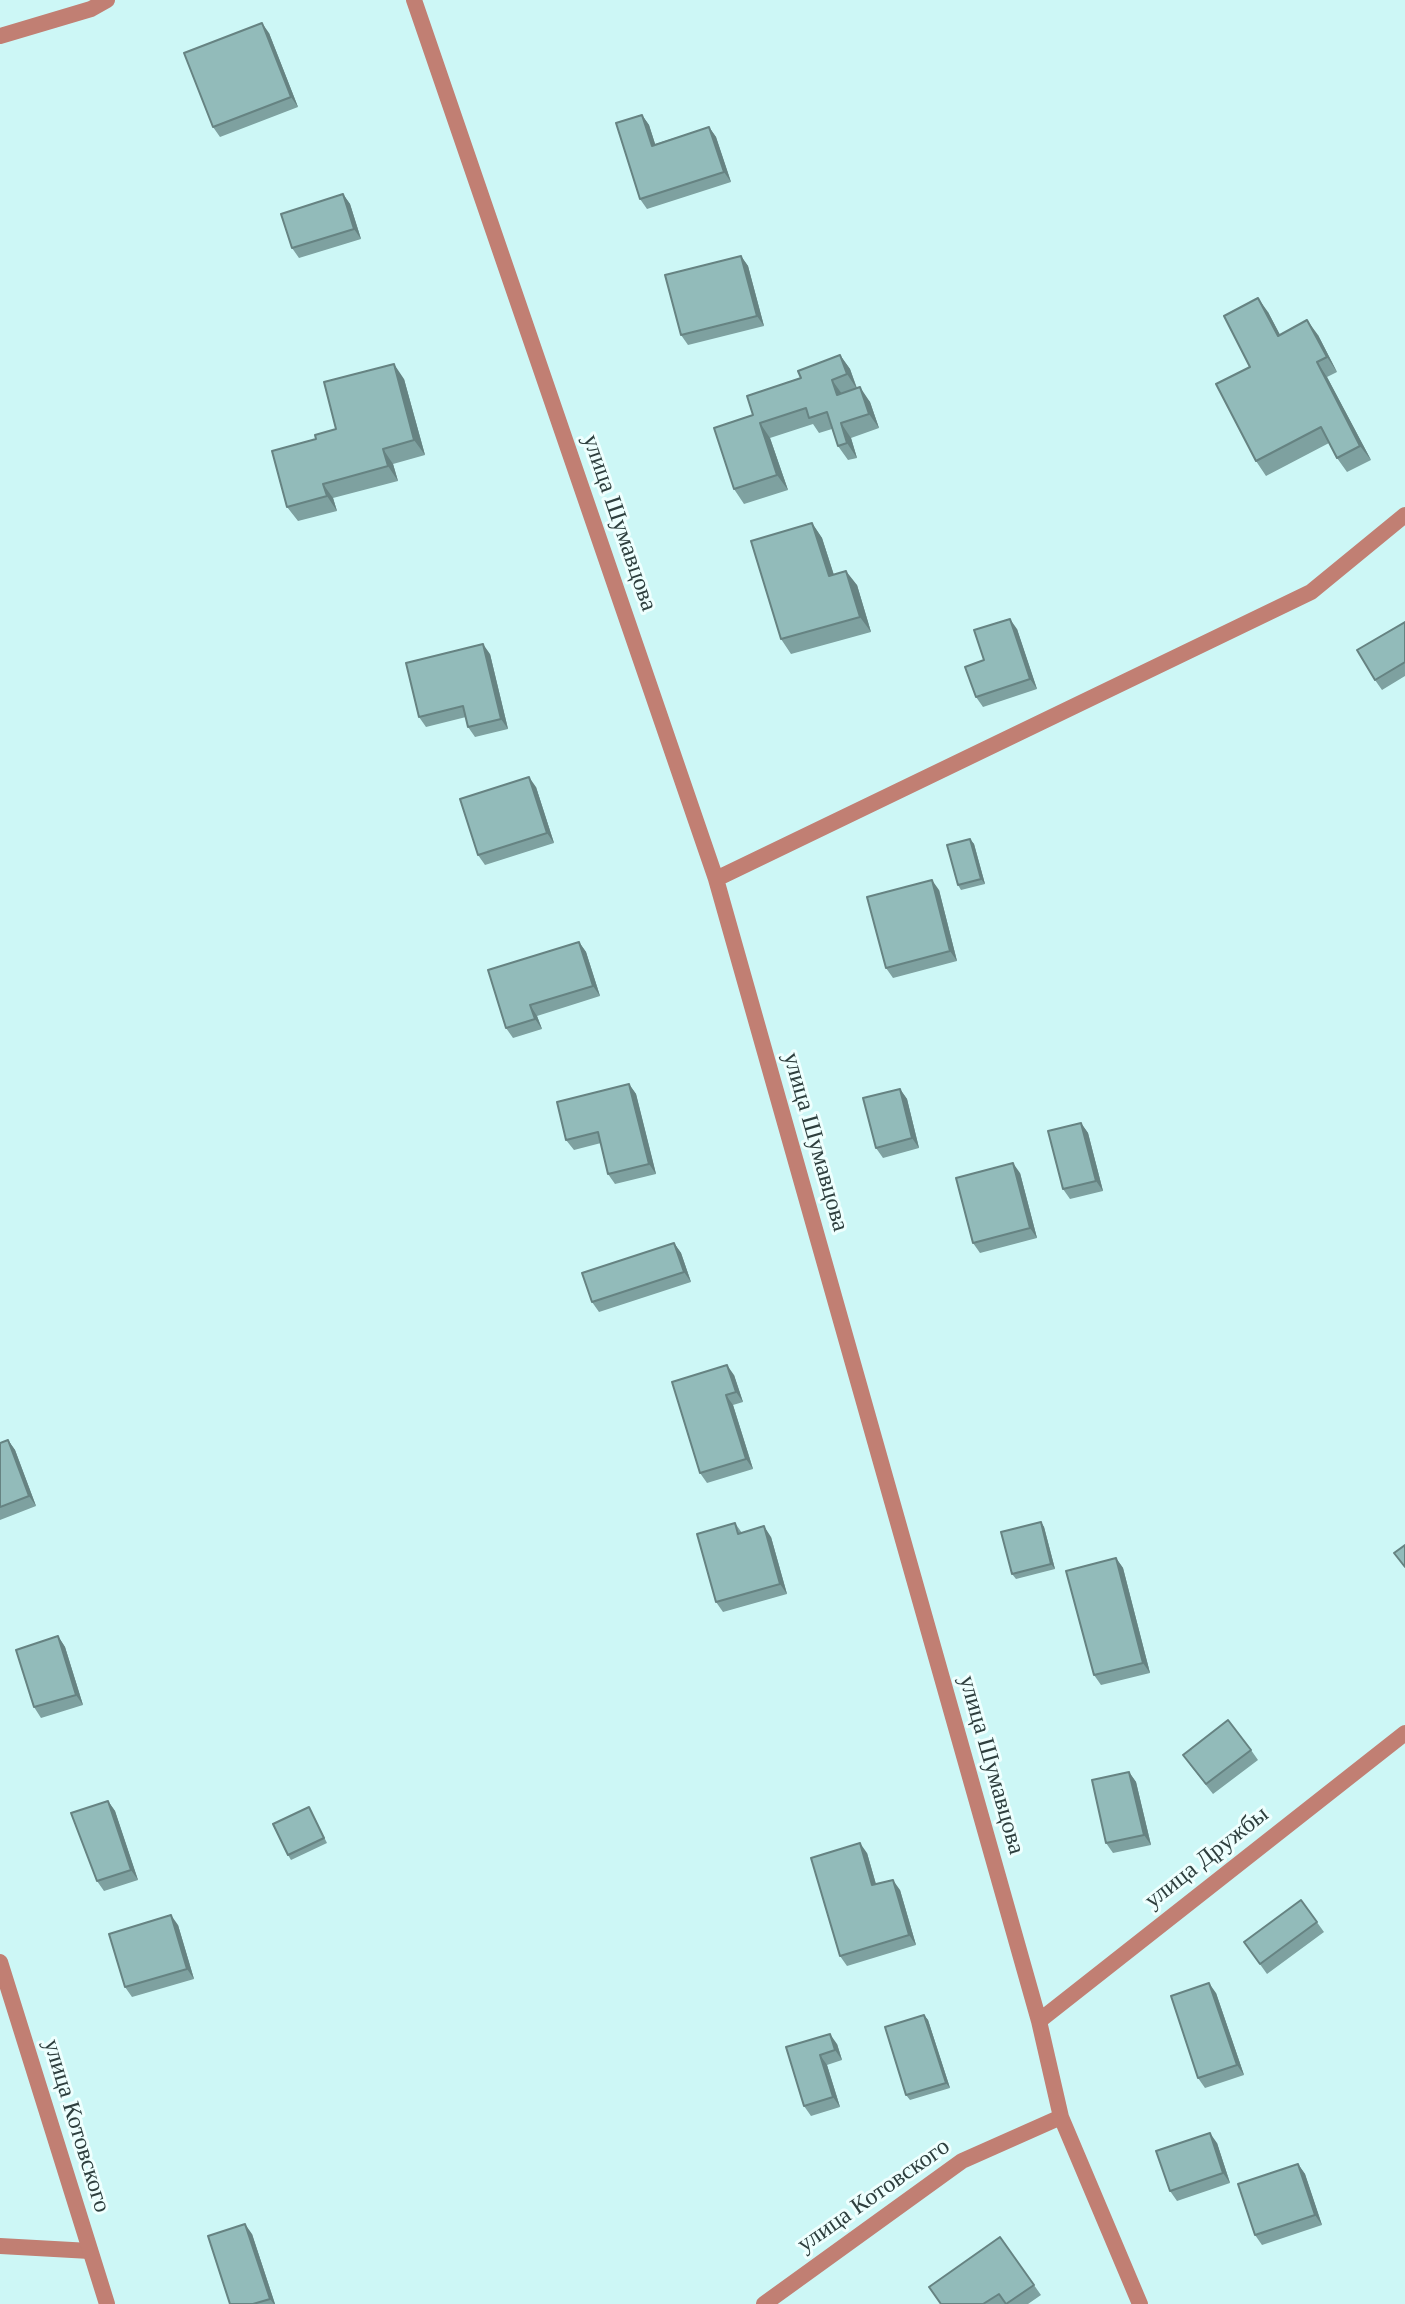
<!DOCTYPE html>
<meta charset="utf-8">
<style>
body{margin:0}
canvas{display:block;background:#cdf7f6}
</style>
<canvas width="1405" height="2304"></canvas>
<script>
const g = document.querySelector('canvas').getContext('2d');
g.lineJoin = 'round';
const poly = rows => new Path2D(rows.map(r => 'M' + r).join(''));
function stroke(path, color, width, dash) { g.strokeStyle = color; g.lineWidth = width; g.lineCap = dash ? 'butt' : 'round'; g.setLineDash(dash || []); g.stroke(path); }
function fillPath(path, color) { g.fillStyle = color; g.fill(path, 'evenodd'); }
function label(font, color, halo, rows, align = 'center') {
  g.font = font + ' Georgia,serif'; g.lineWidth = 6; g.setLineDash([]); g.textBaseline = 'middle'; g.strokeStyle = halo; g.fillStyle = color; for (const [text, x, y, turn = 0] of rows) {
    g.save(); g.translate(x, y); g.rotate((+turn || 0) * Math.PI / 180); g.textAlign = isNaN(turn) ? turn : align; if (halo) g.strokeText(text, 0, 0); g.fillText(text, 0, 0); g.restore();
  }
}
stroke(poly([
 [0,2246,90,2251]
]), '#c17f73', 16);
stroke(poly([
 [414,0,716,879,1039,2021,1061,2117,1140,2304],
 [0,36,91,9,107,0],
 [716,879,1311,592,1405,515],
 [0,1962,107,2304],
 [1039,2021,1405,1733],
 [764,2304,962,2161,1061,2117]
]), '#c17f73', 16);
fillPath(poly([
 [269,33,298,107,220,137,213,127],
 [642,115,649,125,655,144,709,127,716,137,731,182,647,209,640,199],
 [343,194,350,204,361,239,299,258,292,248],
 [741,256,748,266,764,326,688,345,681,335],
 [1268,312,1280,335,1318,335,1337,372,1327,377,1371,460,1347,472,1337,458,1329,443,1266,476,1256,461,1250,367],
 [840,355,850,369,857,388,870,402,879,428,851,438,857,458,848,460,838,446,832,429,819,433,813,424,770,438,788,490,744,504,734,489,753,415,801,378],
 [404,379,425,455,393,464,398,481,333,498,337,511,298,521,287,507,316,439,336,429],
 [812,523,822,538,834,575,857,585,871,632,791,654,781,639],
 [1405,622,1405,676,1382,690,1375,680],
 [1017,629,1037,689,983,707,976,697,984,660],
 [490,654,508,729,475,737,468,727,466,717,426,727,419,717],
 [536,787,554,843,485,865,478,855],
 [970,839,974,844,985,884,961,890,958,885],
 [939,890,957,961,893,978,886,968],
 [579,942,586,952,600,996,537,1016,542,1029,513,1038,506,1028],
 [629,1084,636,1094,656,1174,615,1184,608,1174,601,1143,574,1150,566,1140],
 [900,1089,907,1099,919,1148,883,1158,876,1148],
 [1081,1123,1088,1133,1103,1191,1070,1199,1063,1189],
 [1020,1173,1037,1238,980,1253,973,1243],
 [674,1243,681,1253,691,1282,599,1312,592,1302],
 [734,1375,743,1402,733,1405,753,1469,707,1483,700,1473,672,1382],
 [8,1440,15,1450,36,1506,0,1520,0,1443],
 [1041,1522,1044,1527,1055,1569,1016,1579,1012,1574],
 [735,1523,742,1533,771,1537,787,1594,723,1612,716,1602],
 [1116,1558,1123,1568,1150,1673,1101,1685,1094,1675],
 [58,1636,65,1647,83,1705,41,1718,34,1707],
 [1251,1750,1258,1760,1213,1794,1190,1765],
 [1129,1772,1136,1782,1151,1845,1113,1853,1106,1843],
 [108,1801,115,1811,138,1880,104,1891,97,1881],
 [309,1807,327,1843,291,1860,288,1855],
 [867,1853,876,1884,900,1890,916,1945,847,1966,840,1956],
 [1301,1900,1324,1932,1267,1974,1244,1942],
 [178,1925,194,1979,132,1997,125,1987],
 [1216,1993,1244,2075,1205,2088,1198,2078],
 [924,2015,928,2020,950,2088,910,2100,906,2095],
 [837,2044,842,2060,827,2065,840,2107,811,2116,804,2106,786,2047],
 [1217,2143,1230,2183,1177,2201,1170,2191],
 [1298,2164,1305,2174,1322,2225,1262,2245,1255,2235],
 [252,2234,275,2304,230,2304],
 [1000,2237,1041,2295,1028,2304,941,2304]
]), '#7ea1a0');
fillPath(poly([
 [262,23,269,33,298,107,291,97],
 [642,115,649,125,659,156,652,146],
 [709,127,716,137,731,182,724,172],
 [343,194,350,204,361,239,354,229],
 [741,256,748,266,764,326,757,316],
 [1258,298,1268,312,1288,350,1278,336],
 [1307,320,1318,335,1337,372,1327,357],
 [840,355,850,369,857,389,847,374],
 [1317,362,1327,377,1371,460,1360,446],
 [394,364,404,379,425,455,414,440],
 [832,380,842,394,837,395],
 [860,387,870,402,879,428,869,414],
 [760,423,770,438,788,490,777,475],
 [841,423,851,438,857,458,847,443],
 [383,449,393,464,398,481,388,466],
 [323,484,333,498,337,511,327,496],
 [812,523,822,538,839,591,829,576],
 [846,571,857,585,871,632,860,617],
 [1010,619,1017,629,1037,689,1030,679],
 [483,644,490,654,508,729,501,719],
 [529,777,536,787,554,843,547,833],
 [970,839,974,844,985,884,981,879],
 [932,880,939,890,957,961,950,951],
 [579,942,586,952,600,996,593,986],
 [530,1005,537,1016,542,1029,535,1019],
 [629,1084,636,1094,656,1174,649,1164],
 [900,1089,907,1099,919,1148,912,1138],
 [1081,1123,1088,1133,1103,1191,1096,1181],
 [1013,1163,1020,1173,1037,1238,1030,1228],
 [674,1243,681,1253,691,1282,684,1272],
 [727,1365,734,1375,743,1402,736,1392],
 [726,1395,733,1405,753,1469,746,1459],
 [8,1440,15,1450,36,1506,29,1496],
 [1041,1522,1044,1527,1055,1569,1051,1564],
 [764,1526,771,1537,787,1594,780,1584],
 [1116,1558,1123,1568,1150,1673,1143,1663],
 [58,1636,65,1647,83,1705,76,1695],
 [1129,1772,1136,1782,1151,1845,1144,1835],
 [108,1801,115,1811,138,1880,131,1870],
 [860,1843,867,1853,879,1895,872,1885],
 [893,1880,900,1890,916,1945,909,1935],
 [171,1915,178,1925,194,1979,187,1969],
 [1209,1983,1216,1993,1244,2075,1237,2065],
 [924,2015,928,2020,950,2088,946,2083],
 [830,2034,837,2044,842,2060,835,2050],
 [820,2055,827,2065,840,2107,833,2097],
 [1210,2133,1217,2143,1230,2183,1223,2173],
 [1298,2164,1305,2174,1322,2225,1315,2215],
 [245,2224,252,2234,275,2304,274,2304,270,2299]
]), '#668382');
const building = poly([
 [262,23,291,97,213,127,184,53,262,23],
 [642,115,652,146,709,127,724,172,640,199,616,123,642,115],
 [343,194,354,229,292,248,281,214,343,194],
 [741,256,757,316,681,335,665,275,741,256],
 [1258,298,1278,336,1307,320,1327,357,1317,362,1360,446,1337,458,1321,427,1256,461,1216,384,1250,367,1224,316,1258,298],
 [840,355,847,374,832,380,837,395,860,387,869,414,841,423,847,443,838,446,827,412,809,418,806,408,760,423,777,475,734,489,714,428,753,415,747,396,801,378,798,371,840,355],
 [394,364,414,440,383,449,388,466,323,484,327,496,287,507,272,451,316,439,315,435,336,429,324,382,394,364],
 [812,523,829,576,846,571,860,617,781,639,751,541,812,523],
 [1010,619,1030,679,976,697,965,667,984,660,974,630,1010,619],
 [1405,622,1405,662,1375,680,1357,650,1405,622],
 [483,644,501,719,468,727,463,706,419,717,406,663,483,644],
 [529,777,547,833,478,855,460,799,529,777],
 [970,839,981,879,958,885,947,845,970,839],
 [932,880,950,951,886,968,867,897,932,880],
 [579,942,593,986,530,1005,535,1019,506,1028,488,970,579,942],
 [629,1084,649,1164,608,1174,598,1132,566,1140,557,1102,629,1084],
 [900,1089,912,1138,876,1148,863,1098,900,1089],
 [1081,1123,1096,1181,1063,1189,1048,1131,1081,1123],
 [1013,1163,1030,1228,973,1243,956,1178,1013,1163],
 [674,1243,684,1272,592,1302,582,1273,674,1243],
 [727,1365,736,1392,726,1395,746,1459,700,1473,672,1382,727,1365],
 [8,1440,29,1496,0,1507,0,1443,8,1440],
 [1041,1522,1051,1564,1012,1574,1001,1532,1041,1522],
 [735,1523,738,1534,764,1526,780,1584,716,1602,697,1534,735,1523],
 [1405,1545,1405,1567,1394,1553,1405,1545],
 [1116,1558,1143,1663,1094,1675,1066,1571,1116,1558],
 [58,1636,76,1695,34,1707,16,1650,58,1636],
 [1228,1720,1251,1750,1206,1784,1183,1755,1228,1720],
 [1129,1772,1144,1835,1106,1843,1092,1780,1129,1772],
 [108,1801,131,1870,97,1881,71,1813,108,1801],
 [309,1807,324,1838,288,1855,273,1824,309,1807],
 [860,1843,872,1885,893,1880,909,1935,840,1956,811,1858,860,1843],
 [1301,1900,1317,1922,1260,1964,1244,1942,1301,1900],
 [171,1915,187,1969,125,1987,109,1934,171,1915],
 [1209,1983,1237,2065,1198,2078,1171,1996,1209,1983],
 [924,2015,946,2083,906,2095,885,2027,924,2015],
 [830,2034,835,2050,820,2055,833,2097,804,2106,786,2047,830,2034],
 [1210,2133,1223,2173,1170,2191,1156,2151,1210,2133],
 [1298,2164,1315,2215,1255,2235,1238,2184,1298,2164],
 [245,2224,270,2299,253,2304,230,2304,208,2236,245,2224],
 [1000,2237,1034,2285,1006,2304,999,2294,983,2304,941,2304,929,2287,1000,2237]
]);
fillPath(building, '#92bbba');
stroke(building, '#668382', 2);
label('24px', '#2e3f3e', '#eefffe', [
 ["улица Шумавцова",619,523,71],
 ["улица Шумавцова",815,1142,74],
 ["улица Шумавцова",991,1765,74],
 ["улица Дружбы",1207,1858,-38],
 ["улица Котовского",76,2126,73],
 ["улица Котовского",874,2196,-35]
]);
</script>
